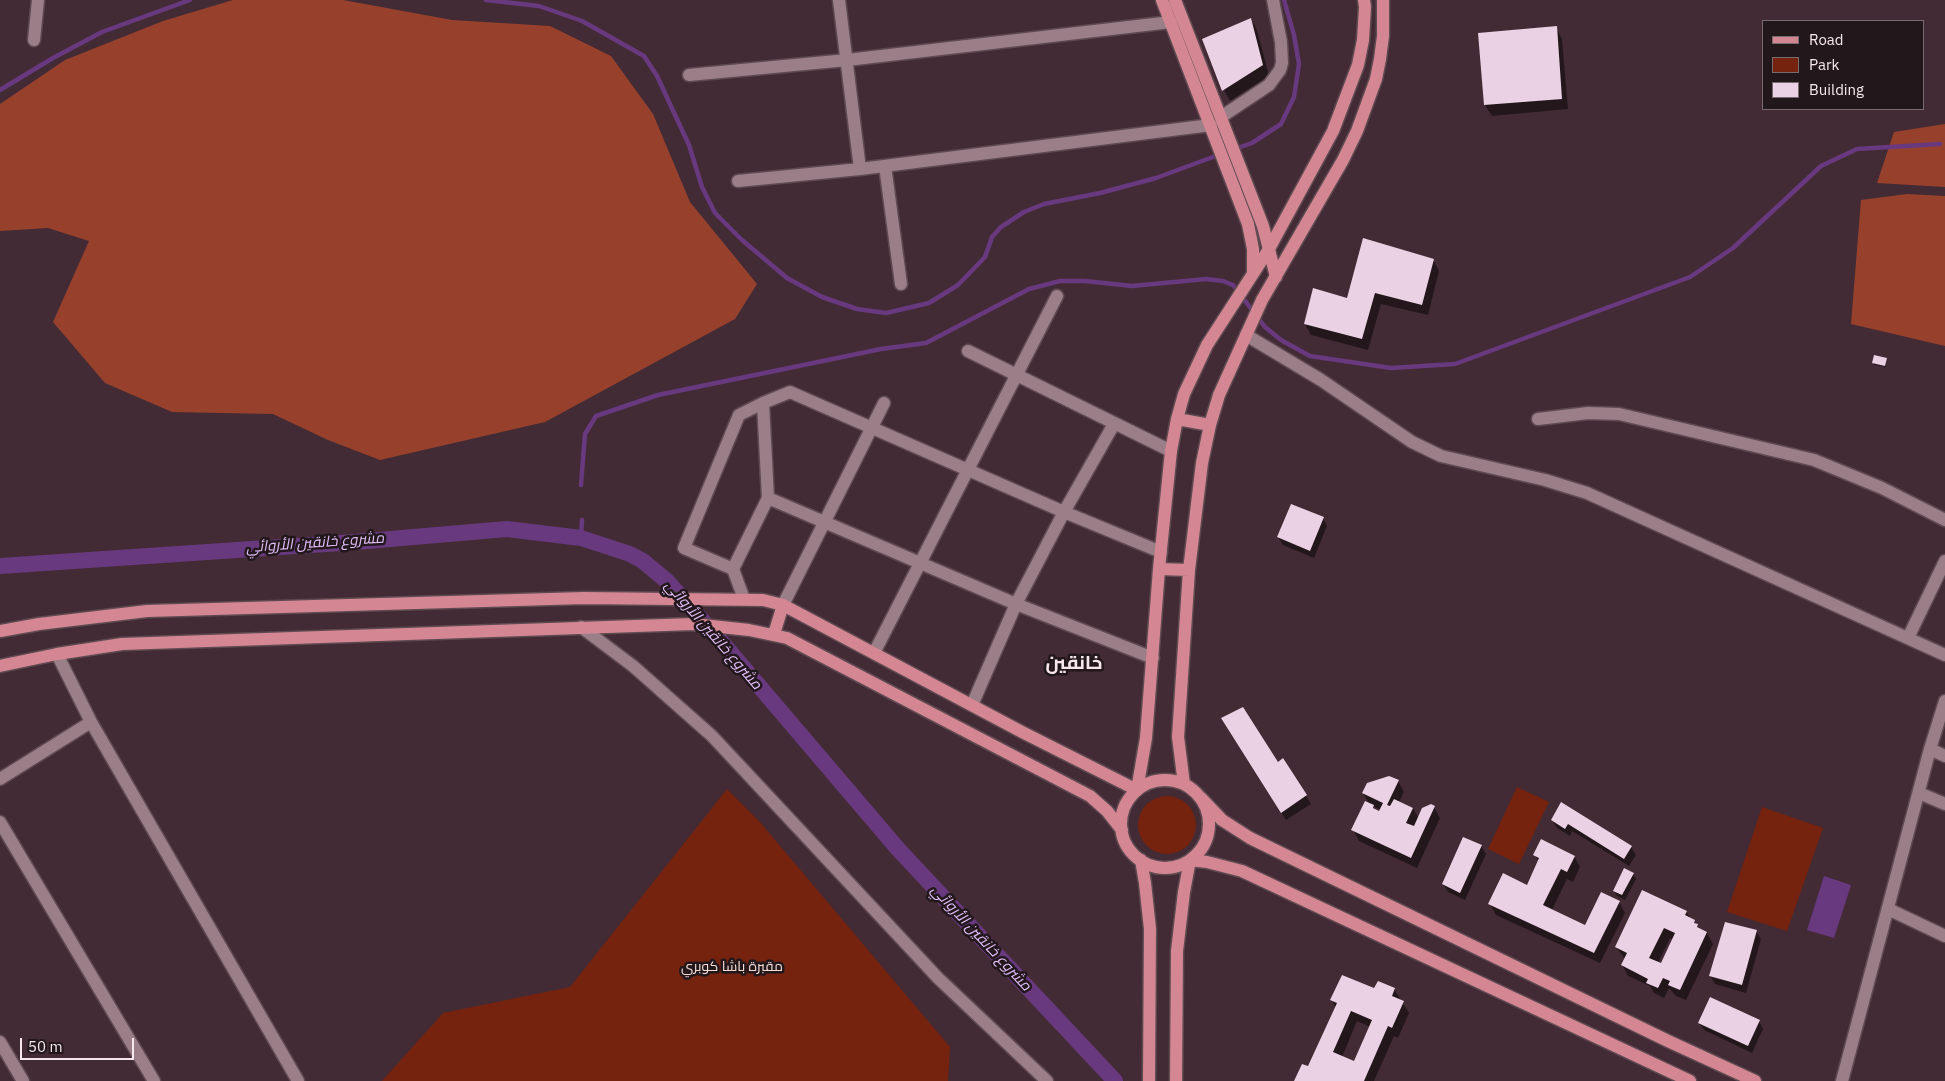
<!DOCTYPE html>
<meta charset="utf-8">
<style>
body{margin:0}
#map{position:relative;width:1945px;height:1081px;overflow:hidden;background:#432b35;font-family:"IBM Plex Sans",sans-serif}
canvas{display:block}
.legend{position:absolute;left:1762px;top:20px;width:162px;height:90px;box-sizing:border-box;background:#22181c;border:1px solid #776b6f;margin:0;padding:6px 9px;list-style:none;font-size:15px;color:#f7e7ec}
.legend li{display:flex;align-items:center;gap:10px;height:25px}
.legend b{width:25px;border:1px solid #776b6f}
.scale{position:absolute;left:20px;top:1038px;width:114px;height:22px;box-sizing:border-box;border:2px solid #f7e7ec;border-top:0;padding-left:6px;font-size:15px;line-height:18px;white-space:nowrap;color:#f7e7ec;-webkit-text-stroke:4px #22181c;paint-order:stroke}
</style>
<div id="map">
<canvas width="1945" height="1081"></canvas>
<ul class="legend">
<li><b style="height:6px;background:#d48792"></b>Road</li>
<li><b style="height:14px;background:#75220e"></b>Park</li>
<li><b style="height:14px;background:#ead1e4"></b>Building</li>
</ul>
<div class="scale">50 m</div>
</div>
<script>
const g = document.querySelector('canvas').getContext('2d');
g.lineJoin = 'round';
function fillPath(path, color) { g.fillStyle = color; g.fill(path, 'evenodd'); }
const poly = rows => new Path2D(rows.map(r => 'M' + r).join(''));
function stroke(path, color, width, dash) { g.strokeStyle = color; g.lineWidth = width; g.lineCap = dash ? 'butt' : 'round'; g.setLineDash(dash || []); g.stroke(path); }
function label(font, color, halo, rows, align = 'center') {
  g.font = font + ' "IBM Plex Sans",Cairo,sans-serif'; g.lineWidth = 5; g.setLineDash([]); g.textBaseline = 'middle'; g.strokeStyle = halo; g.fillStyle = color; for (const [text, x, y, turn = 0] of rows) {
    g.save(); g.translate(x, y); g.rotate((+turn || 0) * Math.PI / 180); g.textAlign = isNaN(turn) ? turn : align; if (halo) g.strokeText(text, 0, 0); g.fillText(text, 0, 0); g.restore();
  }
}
fillPath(poly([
 [1517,787,1549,802,1519,864,1488,849],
 [727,789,759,821,950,1047,948,1081,382,1081,443,1013,570,987],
 '1138 825a29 29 0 1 1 58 0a29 29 0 1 1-58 0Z',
 [1762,807,1823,828,1787,931,1727,912]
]), '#75220e');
fillPath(poly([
 [233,0,343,0,452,20,550,26,611,56,653,114,690,202,757,284,735,319,545,422,380,460,328,440,273,414,172,412,105,383,53,322,89,241,48,228,0,231,0,104,65,60,163,21],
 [1945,124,1945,187,1877,183,1894,132],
 [1907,194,1945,196,1945,346,1851,324,1861,200]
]), '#97412d');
fillPath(poly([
 [1824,876,1851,885,1834,938,1807,930]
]), '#69397f');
fillPath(poly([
 [1251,19,1257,30,1269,76,1230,101,1224,90,1204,39],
 [1556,28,1562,39,1568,109,1492,116,1485,105],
 [1433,260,1439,271,1428,315,1381,304,1368,350,1311,335,1305,324,1348,300],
 [1886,359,1886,367,1875,365,1873,363],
 [1323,518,1327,526,1314,558,1283,545,1278,537],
 [1228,727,1278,763,1283,759,1311,804,1286,820],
 [1398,781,1404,792,1399,802,1413,808,1419,819,1434,807,1440,818,1417,868,1359,841,1353,830,1370,805,1363,793],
 [1373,806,1381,810,1380,813,1375,810],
 [1561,804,1631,847,1636,855,1629,866,1572,831,1570,836,1557,828,1552,820],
 [1481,846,1486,854,1465,900,1448,892,1443,884],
 [1535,855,1574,856,1580,867,1573,882,1567,879,1552,910,1586,926,1619,902,1625,913,1600,963,1496,915,1490,904,1528,887,1539,862],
 [1633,874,1636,879,1625,900,1617,896,1614,891],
 [1643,892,1686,912,1699,929,1707,933,1713,944,1686,1000,1676,996,1669,988,1664,998,1654,993,1650,986,1628,976,1622,965,1625,959,1616,947],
 [1670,938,1673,940,1661,965,1658,963],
 [1756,931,1761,939,1746,993,1715,984,1710,976],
 [1394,989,1409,1013,1398,1038,1394,1036,1374,1081,1296,1081,1309,1068,1336,1008,1332,1000],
 [1357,1021,1370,1027,1355,1063,1342,1057],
 [1759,1021,1763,1029,1752,1053,1704,1030,1699,1023]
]), '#0007');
stroke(poly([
 [486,0,539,6,582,21,644,56,657,76,689,145,702,187,715,213,742,240,787,278,822,297,857,309,886,313,929,303,958,285,985,257,992,237,1001,227,1024,212,1044,204,1100,193,1156,178,1221,154],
 [0,90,53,58,102,32,190,0],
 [1235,149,1252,143,1281,124,1294,97,1299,64,1294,35,1284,0],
 [581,485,585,434,596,416,658,395,881,349,926,343,1029,289,1060,281,1085,281,1132,286,1206,279,1223,281,1233,285,1265,327,1281,340,1310,356,1391,368,1455,364,1690,277,1733,248,1821,166,1857,149,1940,144],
 [581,538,582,520]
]), '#69397f', 4.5);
stroke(poly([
 [0,566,355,542,507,529,581,538,630,554,643,561,668,582,719,639,898,849,1115,1081]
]), '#69397f', 16);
fillPath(poly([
 [1251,18,1263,65,1222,91,1202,39],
 [1557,26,1562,99,1484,105,1478,33],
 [1363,238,1434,259,1422,305,1375,293,1362,339,1304,324,1313,288,1347,298],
 [1874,355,1887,358,1885,366,1872,363],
 [1291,504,1324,517,1310,551,1277,537],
 [1243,707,1278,762,1283,758,1307,795,1281,813,1221,718],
 [1389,776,1399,780,1387,805,1390,806,1394,799,1413,808,1406,823,1414,826,1422,808,1431,804,1435,806,1411,858,1351,830,1365,801,1374,805,1373,808,1379,811,1383,803,1362,793,1367,783],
 [1561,802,1632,846,1624,859,1568,824,1565,829,1551,820],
 [1463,837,1482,845,1460,893,1442,884],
 [1541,839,1575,856,1567,872,1561,869,1543,905,1585,925,1601,892,1620,901,1594,953,1488,904,1503,873,1527,885,1539,858,1533,855],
 [1624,868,1634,873,1622,895,1613,891],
 [1642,890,1687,911,1685,915,1695,920,1694,923,1698,924,1697,927,1707,932,1680,990,1668,985,1670,981,1663,978,1658,988,1646,983,1648,979,1621,965,1627,953,1615,947],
 [1664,928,1675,933,1661,963,1649,958],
 [1725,922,1757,930,1742,985,1709,976],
 [1342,975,1374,988,1378,981,1395,988,1392,996,1404,1001,1392,1028,1388,1026,1364,1081,1294,1081,1302,1064,1308,1066,1337,1003,1330,1000],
 [1351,1011,1372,1020,1354,1061,1333,1052],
 [1710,997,1760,1020,1748,1046,1698,1023]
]), '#ead1e4');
const minor = poly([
 [839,0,860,169],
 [34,40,38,0],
 [689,75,847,60,1171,22],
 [1221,117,1269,85,1280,70,1282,63,1281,42,1273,0],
 [885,166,901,284],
 [738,181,860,169,1211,125],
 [1246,335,1321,380,1412,442,1441,456,1545,480,1587,493,1945,655],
 [968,351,1171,451],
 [1538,419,1588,413,1619,414,1814,460,1882,488,1945,520],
 [768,498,1016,604,1153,658],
 [733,569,684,548,739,415,763,403,790,392,1064,512,1161,552],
 [744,599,733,569,768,498,763,403],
 [783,605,884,403],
 [581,627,633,666,712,736,938,978,1047,1081],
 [1908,638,1945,561],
 [874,653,1057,296],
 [57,654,91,722,298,1081],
 [972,705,1016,604,1064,512,1114,424],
 [1930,749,1945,756],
 [0,779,91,722],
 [1919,793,1945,804],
 [0,822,154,1081],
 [1888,909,1945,936],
 [0,1042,23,1081],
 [1842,1081,1930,749,1945,701]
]);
const major = poly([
 [1162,0,1248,224,1253,249,1253,274],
 [1175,0,1263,226,1276,277],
 [1177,419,1210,425],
 [1159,569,1189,570],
 [0,631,39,624,147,611,584,598,763,600,783,605,1022,732,1137,790,1146,738,1159,569,1171,451,1177,419,1184,394,1207,345,1269,249,1333,131,1358,65,1363,40,1365,7,1364,0],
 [774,634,783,605],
 [0,666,57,654,122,644,693,624,749,630,787,638,1090,796,1107,811,1122,830],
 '1121 824a44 44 0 1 1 88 0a44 44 0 1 1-88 0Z',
 [1184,784,1178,737,1189,570,1202,463,1210,425,1219,395,1262,300,1343,160,1357,131,1376,79,1380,59,1383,36,1383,0],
 [1201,798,1222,820,1250,838,1668,1041,1755,1081],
 [1141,860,1145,883,1150,929,1149,1081],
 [1176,1081,1177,951,1184,892,1190,860,1207,862,1242,871,1690,1081]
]);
stroke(minor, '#5f4a52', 15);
stroke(major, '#5f4a52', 15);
stroke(minor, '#9a7e88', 12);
stroke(major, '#d48792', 12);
label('14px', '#f8ded7', '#22181c', [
 ["مقبرة باشا كوبري",732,967]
]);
label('italic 15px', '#e3bdf8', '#22181c', [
 ["مشروع خانقين الأروائي",315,543,-4],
 ["مشروع خانقين الأروائي",713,635,49],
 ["مشروع خانقين الأروائي",981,938,47]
]);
label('bold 19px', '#f7e7ec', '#22181c', [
 ["خانقين",1074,664]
]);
</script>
